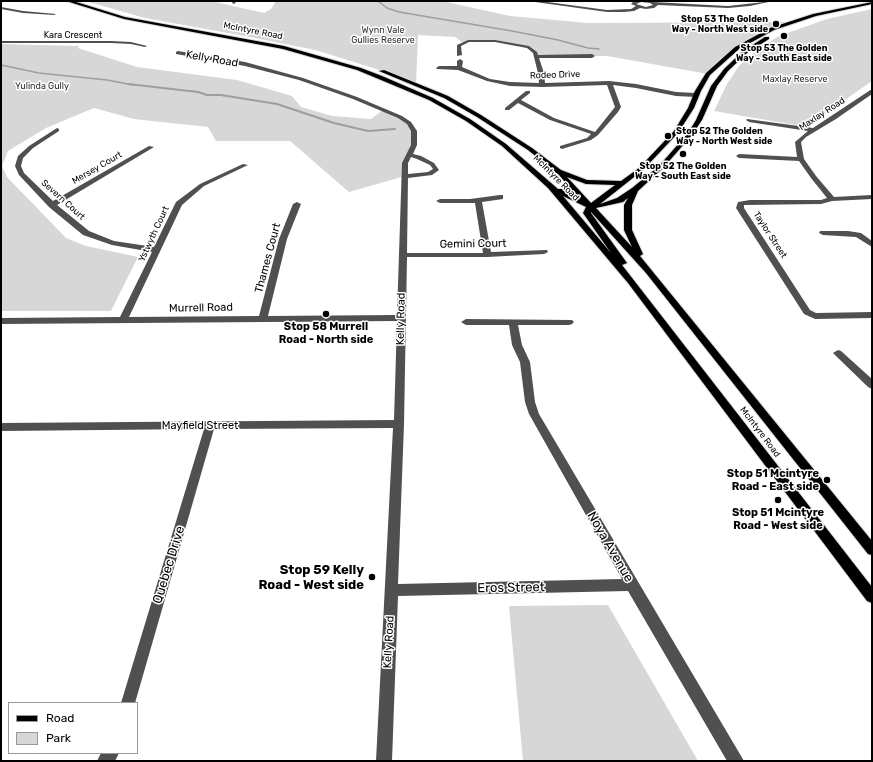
<!DOCTYPE html>
<style>
body{margin:0}
#map{position:relative;width:873px;height:762px;overflow:hidden;background:#fff;font-family:Rubik,sans-serif}
canvas{display:block}
.frame{position:absolute;inset:0;border:2px solid #000;pointer-events:none}
.legend{position:absolute;left:8px;top:702px;width:130px;height:52px;box-sizing:border-box;background:#fff;border:1px solid #999;margin:0;padding:5px 7px;list-style:none;font-size:12px;color:#000}
.legend li{display:flex;align-items:center;gap:8px;height:20px}
.legend b{width:20px;border:1px solid #999}
</style>
<div id="map">
<canvas width="873" height="762"></canvas>
<div class="frame"></div>
<ul class="legend">
<li><b style="height:5px;background:#000"></b>Road</li>
<li><b style="height:11px;background:#d7d7d7"></b>Park</li>
</ul>
</div>
<script>
const g = document.querySelector('canvas').getContext('2d');
g.lineJoin = 'round';
function fillPath(path, color) { g.fillStyle = color; g.fill(path, 'evenodd'); }
const poly = rows => new Path2D(rows.map(r => 'M' + r).join(''));
function stroke(path, color, width, dash) { g.strokeStyle = color; g.lineWidth = width; g.lineCap = dash ? 'butt' : 'round'; g.setLineDash(dash || []); g.stroke(path); }
function label(font, color, halo, rows, align = 'center') {
  g.font = font + ' Rubik,sans-serif'; g.lineWidth = 3; g.setLineDash([]); g.textBaseline = 'middle'; g.strokeStyle = halo; g.fillStyle = color; for (const [text, x, y, turn = 0] of rows) {
    g.save(); g.translate(x, y); g.rotate((+turn || 0) * Math.PI / 180); g.textAlign = isNaN(turn) ? turn : align; if (halo) g.strokeText(text, 0, 0); g.fillText(text, 0, 0); g.restore();
  }
}
fillPath(poly([
 [85,1,211,1,264,13,271,9,276,1,442,1,510,16,588,23,791,22,746,42,708,74,607,56,536,57,532,49,495,41,468,41,463,43,455,37,418,35,416,84,383,71,315,50,250,37,145,18],
 [872,9,872,81,810,124,801,126,714,111,727,84,739,66,759,48,779,36,799,29,827,19],
 [1,44,79,46,78,48,137,67,237,80,292,96,301,107,332,116,371,119,383,110,404,119,414,131,414,145,407,157,405,176,349,192,290,141,216,141,208,127,134,119,94,108,46,128,8,151,2,166,7,177,66,238,86,246,138,257,111,311,1,311],
 [608,605,698,761,523,761,509,606]
]), '#d7d7d7');
stroke(poly([
 [378,1,387,8,399,12,512,31,558,40,588,48,599,49],
 [1,65,39,73,107,80,133,85]
]), '#9e9e9e', 1.5);
stroke(poly([
 [128,84,198,92,207,95,221,95,277,104,334,123,368,131,395,129]
]), '#9e9e9e', 2);
const major = poly([
 [66,1,73,1,125,17,284,46,361,68,382,76,433,98,470,119,506,144,558,189,563,189,580,200,559,175,528,150,477,117,444,98,379,71,384,70,448,96,481,115,532,148,561,170,587,180,621,181,639,168,674,131,688,108,695,91,706,73,735,47,770,28,813,14,872,2,872,4,816,16,774,30,739,49,710,75,701,91,694,108,678,133,643,170,600,204,617,198,632,188,659,166,688,133,696,120,711,86,724,69,743,51,765,37,769,37,769,39,747,53,728,71,717,86,702,120,692,135,663,168,638,191,632,205,632,230,643,254,640,256,872,541,872,555,868,554,646,273,591,212,591,213,627,263,622,265,872,587,872,603,867,601,628,283,548,188,502,146,466,121,429,100,357,70,283,49,124,19,66,1],
 [567,177,586,184,615,185,591,203,567,177],
 [563,196,586,207,583,213,611,253,563,196],
 [628,198,624,205,624,230,632,247,596,208,623,202,628,198]
]);
stroke(major, '#dbdbdb', 2);
fillPath(poly([
 [233,1,237,1,234,4,232,3,233,1],
 [528,1,540,1,607,10,631,9,636,6,631,4,634,1,728,6,773,1,750,6,728,8,658,5,654,8,646,9,640,8,634,11,624,12,607,12,528,1],
 [641,2,650,3,653,5,646,7,636,4,641,2],
 [1,7,23,11,56,14,54,15,23,13,1,9,1,7],
 [468,40,495,40,529,46,537,52,538,55,592,54,595,56,592,58,539,58,544,73,545,83,609,81,636,84,676,92,696,93,699,95,696,97,676,96,636,88,613,85,621,107,618,112,598,135,591,140,562,149,560,148,560,146,587,138,591,134,550,120,518,103,509,110,505,110,505,108,526,91,530,91,530,93,521,100,554,118,595,132,615,107,607,85,542,87,510,86,487,81,458,70,437,69,436,68,439,66,457,66,457,61,460,59,463,61,462,67,490,79,510,82,539,83,538,73,533,53,527,48,495,42,469,42,461,46,462,55,457,56,457,45,468,40],
 [1,41,111,41,131,42,147,46,145,47,131,44,111,43,1,43,1,41],
 [178,51,245,62,303,78,357,97,402,116,411,122,417,131,417,145,413,154,421,156,434,163,439,170,432,175,408,178,407,253,483,253,475,203,440,203,436,201,440,199,470,199,500,195,503,195,503,199,482,202,491,252,547,250,548,252,544,254,487,257,407,257,404,424,398,584,622,579,529,414,525,402,520,362,512,345,509,325,466,325,461,322,466,319,572,320,574,322,572,324,569,325,518,325,522,345,530,362,535,402,539,414,744,761,727,761,628,591,398,596,392,761,376,761,393,428,214,429,135,703,121,703,204,429,1,431,1,423,394,420,397,321,1,324,1,318,120,317,152,252,112,245,83,235,49,207,19,175,15,166,18,156,29,146,57,128,59,129,59,131,33,148,23,158,21,166,24,173,53,201,149,146,154,147,57,205,89,231,114,241,154,247,176,202,200,184,243,164,248,165,204,186,182,205,129,317,259,316,279,239,293,204,297,202,301,204,287,239,268,316,397,315,402,163,411,145,411,131,407,124,398,118,353,99,299,80,245,66,176,54,176,52,178,51],
 [411,157,417,159,430,165,433,169,428,172,408,174,408,163,411,157],
 [872,89,872,94,836,119,806,137,801,142,804,159,816,176,834,197,872,195,872,199,832,201,821,204,744,205,744,208,810,310,816,313,872,312,872,318,815,319,804,314,736,208,738,202,750,200,821,200,827,198,811,178,799,161,739,158,736,156,739,154,797,157,795,142,808,131,749,122,746,120,747,119,813,128,872,89],
 [820,231,848,231,861,233,872,241,872,247,856,237,823,235,819,233,820,231],
 [838,350,841,351,872,379,872,389,868,387,835,355,833,353,838,350],
 [101,753,119,753,115,761,97,761,101,753]
]), '#505050');
fillPath(major, '#000');
for (const [x, y, r, color] of [
 [776,24,4,"#000"],
 [784,36,4,"#000"],
 [668,136,4,"#000"],
 [683,154,4,"#000"],
 [326,314,4,"#000"],
 [827,480,4,"#000"],
 [778,500,4,"#000"],
 [372,577,4,"#000"]
]) { const dot = new Path2D(); dot.arc(x, y, r, 0, 2 * Math.PI); g.fillStyle = color; g.fill(dot); stroke(dot, '#fff', 1.5); }
label('bold 9px', '#000', '#fff', [
 ["Stop 53 The Golden",768,19,"right"],
 ["Way - North West side",768,29,"right"],
 ["Stop 53 The Golden",784,48],
 ["Way - South East side",784,58],
 ["Stop 52 The Golden",676,131,"left"],
 ["Way - North West side",676,141,"left"],
 ["Stop 52 The Golden",683,166],
 ["Way - South East side",683,176]
]);
label('9px', '#2e2e2e', '#fff', [
 ["Wynn Vale",383,30],
 ["Gullies Reserve",383,40],
 ["Maxlay Reserve",795,79],
 ["Yulinda Gully",42,86]
]);
label('9px', '#000', '#fff', [
 ["McIntyre Road",253,31,11],
 ["Kara Crescent",73,35],
 ["Rodeo Drive",555,75,-2],
 ["Maxlay Road",822,114,-33],
 ["Mersey Court",97,168,-30],
 ["McIntyre Road",556,178,45],
 ["Severn Court",63,200,42],
 ["Ystwyth Court",154,234,-65],
 ["Taylor Street",770,235,57],
 ["McIntyre Road",760,432,53]
]);
label('11px', '#000', '#fff', [
 ["Kelly Road",212,59,10],
 ["Gemini Court",473,244,-1],
 ["Thames Court",268,258,-75],
 ["Murrell Road",201,308,-1],
 ["Kelly Road",401,319,-89],
 ["Mayfield Street",200,426],
 ["Kelly Road",389,642,-87]
]);
label('bold 11px', '#000', '#fff', [
 ["Stop 58 Murrell",326,327],
 ["Road - North side",326,340],
 ["Stop 51 Mcintyre",819,474,"right"],
 ["Road - East side",819,487,"right"],
 ["Stop 51 Mcintyre",778,513],
 ["Road - West side",778,526]
]);
label('13px', '#000', '#fff', [
 ["Noya Avenue",610,547,60],
 ["Quebec Drive",169,565,-73],
 ["Eros Street",511,588,-1]
]);
label('bold 13px', '#000', '#fff', [
 ["Stop 59 Kelly",364,570],
 ["Road - West side",364,585]
], 'right');
</script>
